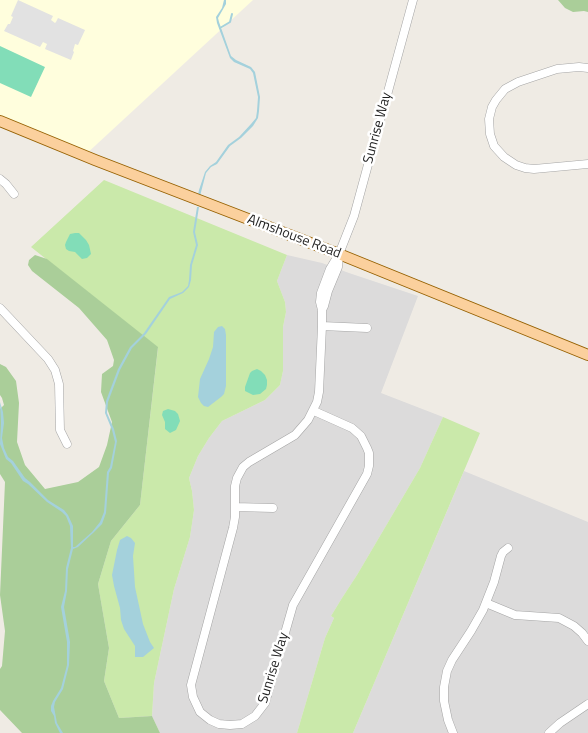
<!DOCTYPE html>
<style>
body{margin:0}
canvas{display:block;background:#efebe4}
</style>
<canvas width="588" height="733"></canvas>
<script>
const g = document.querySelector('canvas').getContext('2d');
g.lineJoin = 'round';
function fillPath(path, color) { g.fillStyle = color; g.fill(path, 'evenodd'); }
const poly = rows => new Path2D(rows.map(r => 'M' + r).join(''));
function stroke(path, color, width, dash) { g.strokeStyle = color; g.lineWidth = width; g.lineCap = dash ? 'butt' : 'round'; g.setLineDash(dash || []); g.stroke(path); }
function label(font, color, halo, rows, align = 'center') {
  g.font = font + ' "Titillium Web",sans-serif'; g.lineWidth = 5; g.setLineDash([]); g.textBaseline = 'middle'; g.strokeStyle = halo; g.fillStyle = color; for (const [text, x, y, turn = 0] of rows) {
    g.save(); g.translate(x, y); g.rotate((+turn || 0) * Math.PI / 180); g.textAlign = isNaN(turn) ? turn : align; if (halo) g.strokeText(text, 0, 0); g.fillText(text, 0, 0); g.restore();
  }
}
fillPath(poly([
 [287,255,322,263,349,273,418,296,381,393,443,417,420,468,357,575,342,598,331,616,334,618,325,638,297,733,160,733,152,716,154,683,174,589,190,537,194,510,192,491,189,478,198,456,209,438,222,421,265,400,280,385,283,371,283,327,286,312,285,302,277,281],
 [464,471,588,522,588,733,353,733]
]), '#dcdbdb');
fillPath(poly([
 [0,0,253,0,84,156,0,121]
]), '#fffedd');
fillPath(poly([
 [104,180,287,255,277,281,285,302,286,312,283,327,283,371,280,385,265,400,222,421,209,438,198,456,189,478,192,491,194,510,190,537,174,589,154,683,152,716,119,718,104,681,109,648,98,584,111,541,140,505,158,348,31,247],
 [443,417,480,433,353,733,297,733,325,638,334,618,331,616,342,598,357,575,420,468]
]), '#cae9aa');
fillPath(poly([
 [558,0,588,0,588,12,584,11,573,12,565,8],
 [35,255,47,259,158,347,140,505,111,541,98,584,109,648,104,681,119,718,152,716,160,733,22,733,0,710,0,669,2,666,5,631,0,595,5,482,0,474,0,409,4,405,2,398,0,395,0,364,6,367,16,381,19,403,17,442,25,465,45,489,78,482,99,467,107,445,112,422,101,392,102,374,113,366,114,360,107,340,79,308,32,271,28,265,29,260]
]), '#aace99');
fillPath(poly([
 [0,46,45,67,31,97,0,83],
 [75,233,79,233,86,240,89,245,91,254,87,258,82,259,75,252,69,251,66,249,65,245,66,242,70,234],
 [257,369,261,371,265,375,267,380,267,385,266,389,260,394,253,395,245,391,245,387,250,373,252,371],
 [168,409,175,411,178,414,180,421,176,430,170,433,165,429,165,422,162,415,163,411]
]), '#82ddb8');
fillPath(poly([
 [18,0,53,16,51,20,55,23,56,22,58,18,85,30,78,45,75,44,73,51,74,52,71,60,45,49,47,44,43,42,40,47,4,31,8,24,10,24,13,17,11,16]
]), '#e2e2e2');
fillPath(poly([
 [224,0,226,0,226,4,218,18,219,22,231,56,236,60,251,67,255,72,260,97,259,111,258,118,253,126,241,138,230,146,217,164,211,167,206,173,200,196,198,195,199,190,205,172,210,166,216,162,228,145,239,137,251,124,256,118,257,111,258,97,253,73,250,69,234,62,230,58,217,23,216,17,222,8],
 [197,207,199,207,195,232,198,245,192,265,191,280,189,287,183,293,170,299,146,334,132,348,120,370,108,402,107,413,114,429,117,441,112,468,109,473,106,513,102,524,93,533,78,547,73,549,68,569,67,591,64,607,70,642,69,665,63,689,55,702,54,707,57,723,63,733,60,733,55,723,54,716,51,711,51,706,53,701,61,688,67,665,67,642,61,607,65,591,66,568,71,548,70,526,66,516,62,512,47,502,28,484,23,481,11,463,6,459,0,444,1,423,0,402,3,412,4,423,2,438,4,448,8,457,13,461,25,478,30,482,48,500,64,510,68,515,73,526,73,547,75,547,92,532,100,522,104,512,107,472,110,467,115,442,112,430,105,413,106,401,118,369,130,347,144,333,169,297,182,292,188,286,189,280,190,265,196,245,193,232],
 [222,326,225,329,226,335,226,386,224,394,221,397,208,407,204,406,201,403,198,397,200,379,209,359,213,347,214,332,218,327],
 [127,536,131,538,135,543,133,556,135,587,143,624,150,642,154,648,143,657,135,657,135,646,124,629,121,620,120,608,114,586,112,575,117,550,120,540]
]), '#a4d1dc');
stroke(poly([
 [220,28,230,22,232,14]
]), '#a4d1dc', 2);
const minor = poly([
 [588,68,579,67,557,69,518,82,505,89,496,100,492,107,489,119,490,134,494,146,504,157,516,165,525,168,534,169,588,164],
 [0,179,6,184,14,194],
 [0,308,48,359,55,370,59,384,60,430,67,444],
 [322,310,324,306,328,291,338,267,339,256],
 [322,326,367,328],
 [314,411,352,428,361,436,367,448,369,453,369,466,367,474,293,605,265,703,255,716,242,724,230,725,219,724,210,720,200,712,193,697,191,685,233,528,235,517,235,486,237,478,243,467,249,462,295,435,308,420,317,402,319,392,322,326,322,310,320,302,321,293,330,269,339,254,354,216,413,0],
 [235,507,273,508],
 [486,603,515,615,559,618,574,626,582,633,588,641],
 [453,733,448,720,444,701,444,687,447,671,452,660,471,631,483,610,494,582,501,556,503,552,508,548],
 [549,733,560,723,588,704]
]);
const major = poly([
 [0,121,95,160,339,254,588,355]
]);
stroke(minor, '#a5a5a5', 9);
stroke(major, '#966102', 12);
stroke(minor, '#fff', 8);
stroke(major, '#fbd09d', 10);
label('14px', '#1e1e1e', '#fff', [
 ["Sunrise Way",378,128,-75],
 ["Almshouse Road",294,237,21],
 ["Sunrise Way",274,668,-73]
]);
</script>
